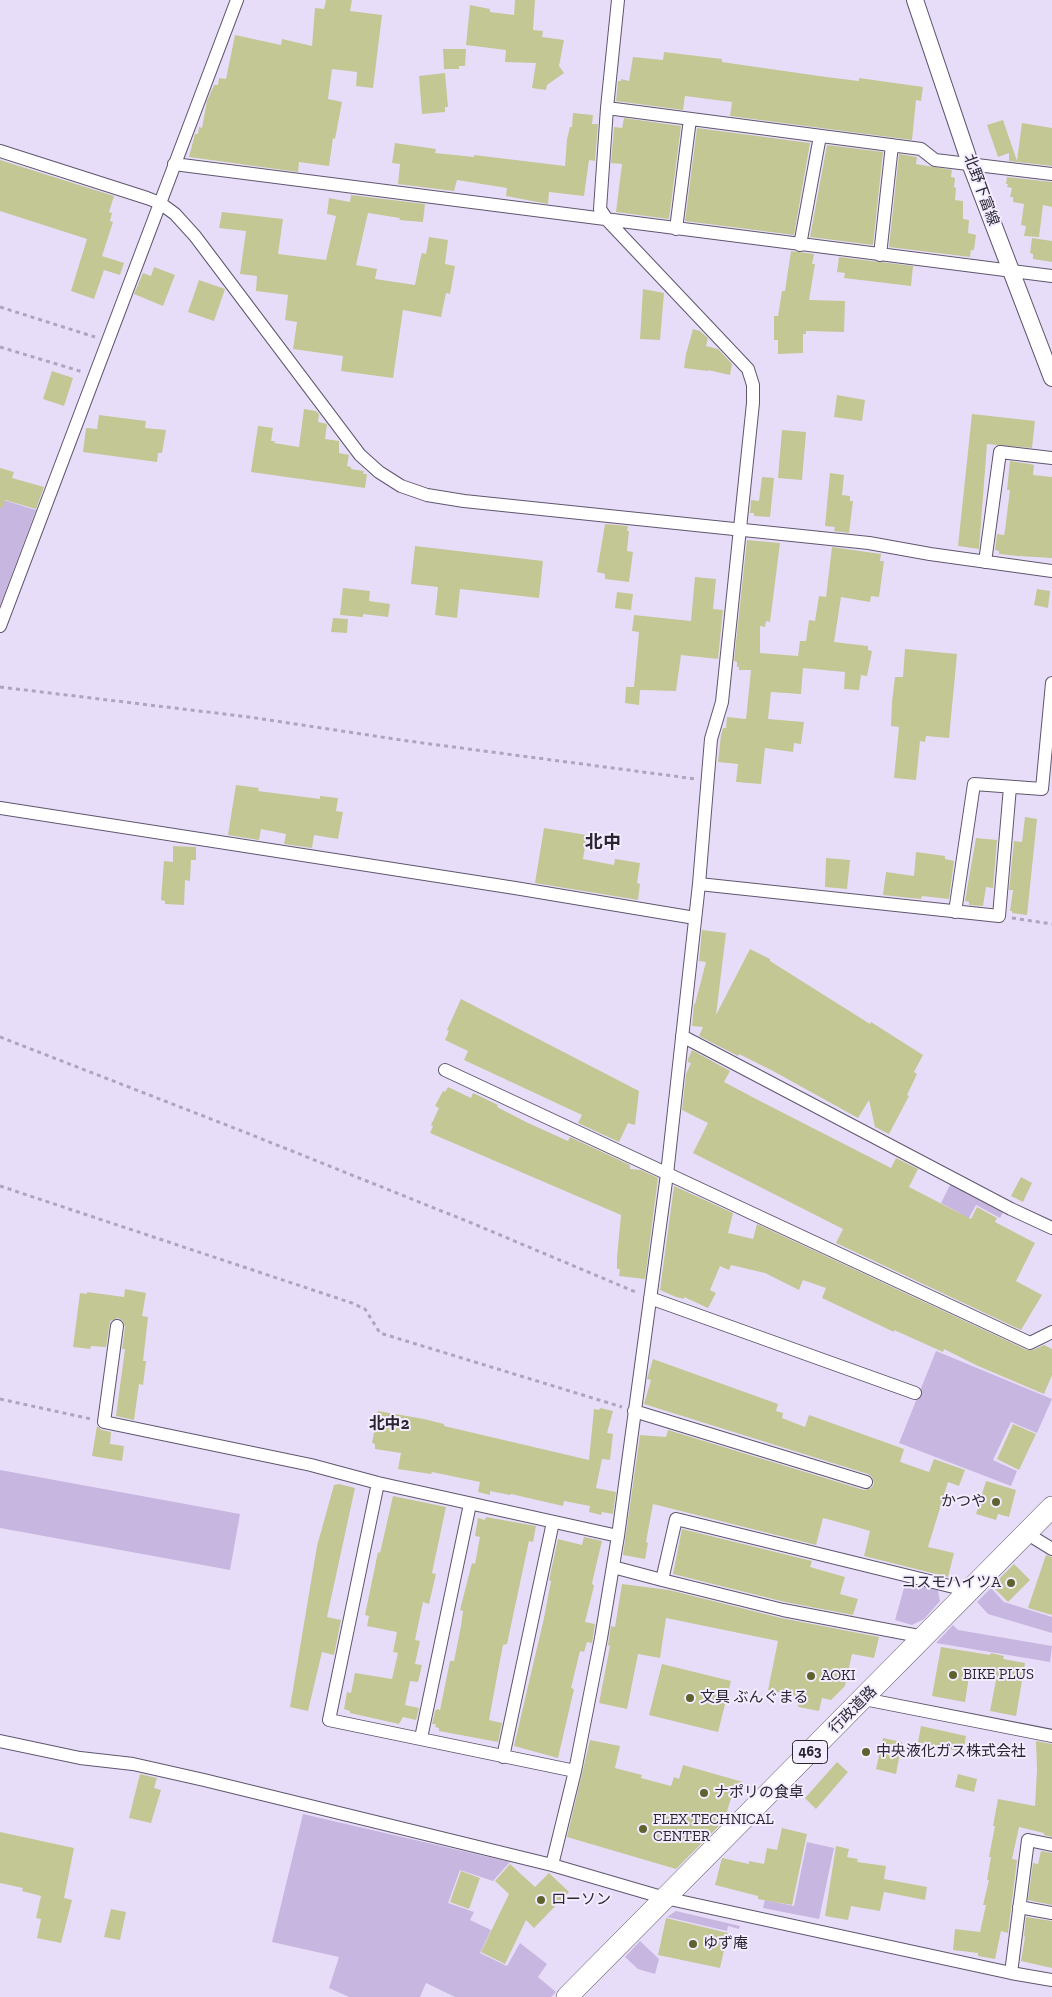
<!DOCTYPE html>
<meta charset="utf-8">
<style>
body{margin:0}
canvas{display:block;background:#e8ddf9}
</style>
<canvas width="1052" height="1997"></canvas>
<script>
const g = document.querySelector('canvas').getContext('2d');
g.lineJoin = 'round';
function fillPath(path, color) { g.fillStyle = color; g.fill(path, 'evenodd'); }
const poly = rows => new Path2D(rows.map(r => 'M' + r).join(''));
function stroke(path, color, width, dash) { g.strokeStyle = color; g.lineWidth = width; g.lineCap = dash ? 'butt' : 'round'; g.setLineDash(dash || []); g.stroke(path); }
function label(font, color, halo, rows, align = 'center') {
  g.font = font + ' "Zilla Slab","Noto Sans JP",serif'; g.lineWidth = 4; g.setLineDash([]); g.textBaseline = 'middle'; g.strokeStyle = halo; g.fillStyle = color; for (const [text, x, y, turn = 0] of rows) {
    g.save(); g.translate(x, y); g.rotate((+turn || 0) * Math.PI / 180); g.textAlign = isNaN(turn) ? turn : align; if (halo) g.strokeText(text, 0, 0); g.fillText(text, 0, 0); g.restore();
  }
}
fillPath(poly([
 [0,499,36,510,0,606],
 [953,1179,1006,1207,1000,1218,976,1205,953,1248,945,1243,960,1213,941,1203],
 [936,1351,1052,1399,1037,1433,1011,1422,993,1460,1017,1471,1011,1486,899,1443],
 [0,1470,240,1514,230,1570,0,1528],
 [906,1581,938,1590,940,1601,924,1619,912,1625,895,1620],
 [991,1588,1004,1602,1052,1617,1052,1633,988,1614,977,1602],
 [953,1625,958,1630,1052,1646,1050,1662,936,1643],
 [303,1814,510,1862,493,1881,460,1870,448,1903,474,1912,470,1920,491,1930,480,1953,507,1966,520,1943,547,1964,538,1977,556,1992,551,1997,455,1997,426,1983,420,1997,349,1997,329,1988,339,1957,272,1942],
 [807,1842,834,1848,819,1919,763,1908,765,1900,794,1906],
 [676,1911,740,1926,739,1929,728,1926,727,1931,667,1917],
 [640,1941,659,1959,655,1974,638,1969,625,1957]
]), '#c7b6df');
fillPath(poly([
 [326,0,352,0,350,11,382,15,373,88,356,86,357,72,332,69,328,99,342,102,335,139,333,138,329,166,299,162,298,172,189,157,195,134,198,134,199,127,202,128,207,101,214,85,218,85,219,78,226,79,235,35,281,45,282,39,312,46,315,8,324,9],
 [515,0,535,0,533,30,543,31,542,37,564,40,559,66,564,73,547,85,546,90,532,88,536,63,505,62,506,50,466,45,470,5,490,9,490,12,514,15],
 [443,49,466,49,465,66,459,66,459,69,444,69],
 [664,52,722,59,722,62,826,77,859,81,859,78,923,87,921,101,916,100,912,140,730,116,732,102,685,96,683,110,616,101,618,81,621,81,621,79,629,81,633,57,663,60],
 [445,73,448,107,445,107,445,112,422,114,419,76],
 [573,113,593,115,592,124,598,124,595,161,589,160,584,196,549,192,548,204,506,196,507,188,457,180,454,191,398,184,400,164,392,163,395,143,436,149,435,153,474,157,474,155,565,166,567,139,570,127,572,127],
 [624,118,681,126,669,219,616,212,622,164,611,163,614,127,622,128],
 [1003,120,1017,161,1022,123,1052,128,1052,166,1009,161,1009,153,998,157,987,125],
 [697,128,810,143,794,235,685,221],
 [827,145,883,152,873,245,810,237],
 [899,154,917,157,916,164,952,170,951,177,955,178,954,187,956,188,955,200,963,201,963,219,969,220,968,233,976,235,974,250,971,250,970,257,889,247],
 [0,160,114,196,109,212,112,213,110,221,113,222,102,256,124,263,120,275,104,270,94,299,71,291,87,239,0,211],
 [1007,177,1052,182,1052,207,1043,205,1039,237,1024,236,1026,226,1021,225,1024,204,1013,202,1013,197,1010,197,1012,188,1007,187,1008,184,1006,184],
 [351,195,425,204,423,222,399,220,400,218,368,213,356,265,377,269,375,279,415,285,420,260,422,253,426,254,429,237,448,240,445,264,455,266,450,294,446,293,441,317,403,310,393,378,341,371,343,356,293,349,297,322,285,320,288,295,256,291,257,276,240,274,246,231,219,228,222,212,283,219,278,254,326,260,336,216,327,214,329,198,350,202],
 [1032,238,1052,241,1052,262,1033,259,1033,254,1030,253],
 [791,251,814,254,812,264,815,264,809,300,845,301,844,332,806,331,806,334,803,334,803,353,778,354,778,340,774,340,774,316,778,316,782,291,785,291],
 [839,257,913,266,911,286,844,278,845,273,837,272],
 [154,267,175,275,163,306,134,294,143,273,151,276],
 [199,280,225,289,214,321,188,312],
 [643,289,664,293,660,340,640,339],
 [693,329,700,331,708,338,706,346,718,349,732,364,730,375,708,370,708,371,684,368,686,354],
 [52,371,73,378,64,406,43,399],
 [837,395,865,400,862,421,834,417],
 [304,409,316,411,319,414,318,422,327,424,325,439,339,441,339,453,349,455,347,466,351,467,351,469,364,471,363,474,367,474,365,488,251,472,258,426,273,428,271,441,275,441,274,443,299,447],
 [972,414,1035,421,1032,448,987,444,979,549,958,546],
 [99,415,146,421,145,428,166,430,162,453,158,453,157,462,83,452,86,428,97,429],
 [782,430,806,432,802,480,778,478],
 [1010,461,1030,464,1034,465,1033,475,1052,477,1052,558,1018,556,999,554,999,551,995,550,997,534,1004,535,1005,530,1010,490,1007,490],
 [0,468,14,472,12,478,44,487,36,509,5,500,3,508,0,507],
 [830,473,844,475,842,495,850,496,850,501,853,501,849,533,834,531,835,527,825,526],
 [762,477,774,478,770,517,754,516,754,513,750,513,751,500,759,501],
 [605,524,628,526,627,531,629,531,627,551,633,552,629,582,605,579,605,574,597,572],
 [747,540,780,543,770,622,766,621,765,627,760,626,760,653,798,656,800,641,806,641,809,620,815,621,819,596,826,597,832,547,881,554,880,561,884,561,879,597,871,596,870,602,841,597,834,642,868,646,868,650,872,651,867,676,861,675,859,690,844,689,845,672,803,668,801,694,771,692,768,719,804,722,801,744,794,743,793,752,765,748,761,784,736,782,738,764,718,762,721,735,723,728,726,728,727,717,746,719,751,670,739,670,739,667,737,667,737,662,734,661],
 [415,546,543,561,539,598,460,589,457,618,435,615,438,587,411,584],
 [695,577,716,579,713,609,723,610,718,659,681,655,676,691,640,690,639,705,625,703,626,687,634,687,639,632,632,631,634,615,691,621],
 [343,588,370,591,369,601,390,604,388,617,363,614,363,617,340,615],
 [1037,589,1050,591,1048,608,1034,605],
 [617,592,633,594,631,610,615,608],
 [333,618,348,619,347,633,331,632],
 [905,649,957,654,949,738,926,736,925,742,920,741,916,780,894,778,899,727,891,726,892,702,895,677,903,677],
 [236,785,259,788,258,791,320,799,320,796,338,798,336,811,343,812,338,839,314,835,312,848,284,844,286,834,261,829,259,840,228,835],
 [1025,817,1037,819,1027,915,1012,913,1012,911,1010,911,1013,890,1009,890,1014,841,1022,842],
 [544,828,587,835,583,859,614,865,615,859,640,863,637,883,640,884,638,900,535,883],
 [976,838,997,840,993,888,986,887,983,906,969,905,969,902,965,901],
 [173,846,196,847,196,860,191,860,190,881,185,880,184,905,165,904,165,901,161,900,164,861,173,862],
 [916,852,945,856,945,859,954,861,949,899,922,896,921,899,883,895,886,872,914,876],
 [826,858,850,860,847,889,825,887],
 [702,930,726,933,716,1015,750,949,770,959,770,961,870,1024,871,1022,923,1055,914,1072,917,1074,907,1095,909,1096,889,1134,875,1127,869,1100,858,1118,773,1071,739,1054,738,1056,699,1036,703,1027,692,1026,694,1004,695,1004,706,962,699,961],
 [461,999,639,1091,635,1125,628,1123,619,1142,578,1123,582,1115,464,1060,468,1051,445,1040,449,1031,447,1030],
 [692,1050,730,1071,724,1082,760,1101,891,1168,896,1158,918,1169,909,1187,971,1219,977,1207,997,1218,995,1222,1035,1243,1016,1281,1042,1295,1021,1330,836,1243,843,1229,693,1153,708,1123,682,1110,686,1074,691,1063,688,1062,688,1059],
 [448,1087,471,1098,473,1093,498,1105,497,1107,528,1123,568,1141,570,1137,630,1165,630,1169,641,1170,658,1178,645,1279,619,1276,620,1269,617,1269,617,1257,621,1215,430,1133,433,1126,431,1125,439,1108,435,1106,443,1091,445,1092],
 [1021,1177,1032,1183,1023,1202,1011,1196],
 [674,1186,733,1213,728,1233,753,1239,757,1224,1027,1350,1033,1350,1044,1345,1052,1349,1052,1375,1044,1394,978,1366,944,1349,943,1352,894,1330,894,1332,822,1298,826,1288,803,1280,799,1290,765,1273,731,1265,729,1270,720,1266,710,1290,716,1293,708,1308,684,1297,684,1299,676,1297,660,1290],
 [125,1289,146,1293,142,1316,148,1317,143,1361,146,1361,143,1385,139,1384,134,1420,116,1416,125,1349,122,1349,125,1327,122,1320,118,1318,110,1321,106,1347,91,1346,90,1349,73,1347,80,1293,87,1294,87,1292,124,1297],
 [653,1359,778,1404,776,1411,783,1413,782,1418,805,1427,809,1415,904,1449,900,1462,929,1472,934,1459,965,1470,959,1486,948,1482,928,1547,954,1553,948,1577,864,1556,870,1531,853,1526,823,1518,816,1545,653,1504,646,1542,648,1543,645,1559,623,1555,640,1435,666,1437,668,1430,864,1490,871,1488,874,1484,872,1477,868,1474,644,1404,651,1380,647,1379],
 [600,1408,613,1411,607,1433,613,1434,610,1460,602,1459,596,1488,616,1492,613,1514,602,1512,601,1515,589,1512,590,1506,564,1501,563,1506,511,1494,510,1495,490,1491,490,1495,478,1492,480,1482,432,1472,431,1474,398,1469,401,1453,375,1449,375,1444,372,1443,378,1411,424,1419,444,1424,444,1426,589,1460,594,1409,599,1410],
 [1013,1424,1036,1434,1019,1470,997,1459],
 [97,1426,102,1430,111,1432,110,1444,124,1446,122,1461,92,1456],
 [986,1481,1016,1490,1009,1517,998,1514,996,1520,976,1514],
 [339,1484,355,1488,327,1617,341,1620,334,1655,322,1652,308,1711,290,1707,317,1546,334,1485],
 [393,1496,446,1507,432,1573,436,1574,432,1591,429,1604,423,1602,415,1640,420,1641,415,1664,422,1665,418,1682,410,1681,405,1705,419,1708,416,1720,403,1717,399,1724,350,1713,350,1711,344,1709,347,1692,351,1693,355,1673,392,1679,398,1653,393,1652,397,1632,367,1626,369,1616,365,1615,378,1552,380,1553],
 [486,1517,536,1526,533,1542,529,1541,507,1644,503,1645,498,1671,489,1720,502,1723,498,1742,439,1731,439,1728,435,1727,436,1724,432,1724,435,1711,437,1709,440,1710,450,1661,454,1661,461,1626,463,1611,460,1610,463,1598,472,1563,475,1564,480,1537,475,1536,478,1518,485,1520],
 [682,1529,812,1561,810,1567,845,1577,840,1594,858,1599,853,1615,785,1602,673,1574],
 [584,1537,602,1541,592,1583,594,1586,585,1622,595,1624,592,1643,587,1642,584,1652,580,1651,571,1688,574,1689,558,1758,514,1746,544,1618,551,1581,549,1580,558,1539,582,1545],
 [1046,1555,1052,1557,1052,1615,1028,1608],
 [1014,1564,1030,1580,1008,1602,992,1586],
 [622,1584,669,1590,781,1618,879,1637,874,1658,852,1654,845,1686,831,1700,822,1698,819,1711,798,1707,800,1697,768,1690,778,1641,666,1618,660,1658,638,1654,627,1709,599,1703,610,1646,608,1645,611,1626,615,1627],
 [941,1647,990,1655,991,1653,1004,1656,1003,1659,1025,1663,1016,1716,990,1711,997,1675,970,1670,965,1702,932,1696],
 [662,1664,731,1681,718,1732,649,1715],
 [921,1726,966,1736,963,1752,918,1742],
 [883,1738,902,1742,896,1774,876,1769],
 [590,1740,620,1746,615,1768,642,1775,641,1778,671,1786,674,1777,679,1779,683,1765,743,1782,738,1797,732,1795,724,1821,676,1869,567,1837],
 [1036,1741,1052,1744,1052,1837,1044,1835,1044,1833,1019,1827,1012,1859,1017,1860,1008,1933,1001,1931,995,1959,978,1956,978,1953,953,1950,955,1929,980,1932,986,1905,983,1905,989,1880,987,1880,991,1857,989,1857,995,1826,993,1826,998,1799,1035,1806,1037,1770],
 [837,1762,848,1772,816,1809,805,1798],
 [140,1774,157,1778,154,1788,161,1790,151,1823,129,1818],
 [958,1774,977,1779,974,1792,955,1787],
 [782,1828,807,1834,792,1905,758,1899,758,1896,715,1885,722,1858,749,1864,749,1861,764,1864,767,1848,777,1850],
 [0,1832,74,1848,64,1898,72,1900,61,1943,37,1938,41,1919,36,1918,41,1896,22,1891,23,1888,0,1883],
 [836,1846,849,1849,847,1857,858,1859,857,1862,886,1866,884,1879,927,1887,925,1900,884,1892,880,1911,851,1906,848,1920,825,1916],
 [1041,1851,1052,1853,1052,1905,1028,1900,1033,1863,1038,1864],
 [510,1864,535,1887,549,1873,569,1892,534,1928,526,1920,505,1964,481,1952,509,1894,495,1881],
 [461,1871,480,1878,469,1909,450,1902],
 [111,1909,126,1912,120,1940,104,1937],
 [1026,1917,1052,1921,1052,1968,1021,1961,1025,1937,1024,1936],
 [666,1918,728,1933,720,1968,658,1955]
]), '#c3c794');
const minor = poly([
 [607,108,921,149,935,160,1052,174],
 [0,151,147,198,160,203,175,214,195,236,360,455,379,472,401,486,427,495,464,501,869,543,930,554,1052,571],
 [174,164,1052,276],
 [676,229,690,119],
 [800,245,820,136],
 [880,255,892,145],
 [985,562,1000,452,1052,458],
 [0,626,237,0],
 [0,808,515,888,695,918],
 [699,884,999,916,1010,787],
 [955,912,974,784,1042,789,1052,683],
 [682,1036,1011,1209,1052,1228],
 [445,1070,1030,1343,1052,1332],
 [650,1298,915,1393],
 [117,1326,104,1422,311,1465,378,1483,618,1536],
 [634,1411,866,1482],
 [378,1483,329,1720,575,1771],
 [1026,1533,1052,1549],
 [613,1567,662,1580],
 [924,1637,783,1610,662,1580,676,1519,970,1591],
 [864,1699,1052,1736],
 [421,1738,470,1504],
 [0,1741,80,1758,133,1764,204,1780,552,1865,665,1898,1011,1973,1052,1980],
 [503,1757,553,1522],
 [552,1865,575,1771,601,1638,618,1536,667,1174,699,884,711,739,722,702,753,403,753,385,748,369,608,221,600,209,607,108,618,0],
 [1019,1907,1052,1913],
 [1011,1973,1028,1840,1052,1845]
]);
const tertiary = poly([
 [915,0,971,166,1052,378]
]);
const trunk = poly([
 [567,1997,1052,1507]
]);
stroke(minor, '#60566e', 14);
stroke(tertiary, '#60566e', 18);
stroke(trunk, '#60566e', 22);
stroke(poly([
 [0,307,95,337],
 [0,347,83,372],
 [0,687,249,717,408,741,696,779],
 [1012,918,1052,924],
 [0,1037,247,1133,474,1224,638,1293],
 [0,1186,352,1303,365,1309,380,1333,622,1407],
 [0,1399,91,1419]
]), '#ada5bb', 3, [4, 4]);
stroke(minor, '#fff', 12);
stroke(tertiary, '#fff', 16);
stroke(trunk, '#fff', 21);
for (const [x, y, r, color] of [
 [996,1502,5,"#5f622f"],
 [1011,1583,5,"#5f622f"],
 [953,1675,5,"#5f622f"],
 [811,1676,5,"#5f622f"],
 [690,1698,5,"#5f622f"],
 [866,1752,5,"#5f622f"],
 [704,1793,5,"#5f622f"],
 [643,1829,5,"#5f622f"],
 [541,1900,5,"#5f622f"],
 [693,1944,5,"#5f622f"]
]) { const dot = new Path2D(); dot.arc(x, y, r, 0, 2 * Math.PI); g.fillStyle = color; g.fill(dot); stroke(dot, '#f3ecfe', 2); }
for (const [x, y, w] of [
 [810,1752,35]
]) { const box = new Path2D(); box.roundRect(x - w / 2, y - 11.5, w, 23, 4); g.fillStyle = '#f3ecfe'; g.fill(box); stroke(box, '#2a2631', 1); }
label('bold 14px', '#2a2631', null, [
 ["463",810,1752]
]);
label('15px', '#2a2631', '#f3ecfe', [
 ["北野下富線",981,190,70],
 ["行政道路",853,1710,-45]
]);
label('15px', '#2a2631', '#f3ecfe', [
 ["かつや",986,1502,"right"],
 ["コスモハイツA",1001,1583,"right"],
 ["BIKE PLUS",963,1675],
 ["AOKI",821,1676],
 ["文具 ぶんぐまる",700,1698],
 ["中央液化ガス株式会社",876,1752],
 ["ナポリの食卓",714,1793],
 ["FLEX TECHNICAL",653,1820],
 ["CENTER",653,1837],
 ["ローソン",551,1900],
 ["ゆず庵",703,1944]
], 'left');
label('bold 16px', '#2a2631', '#f3ecfe', [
 ["北中2",389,1424]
]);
label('bold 18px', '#2a2631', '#f3ecfe', [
 ["北中",603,843]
]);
</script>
